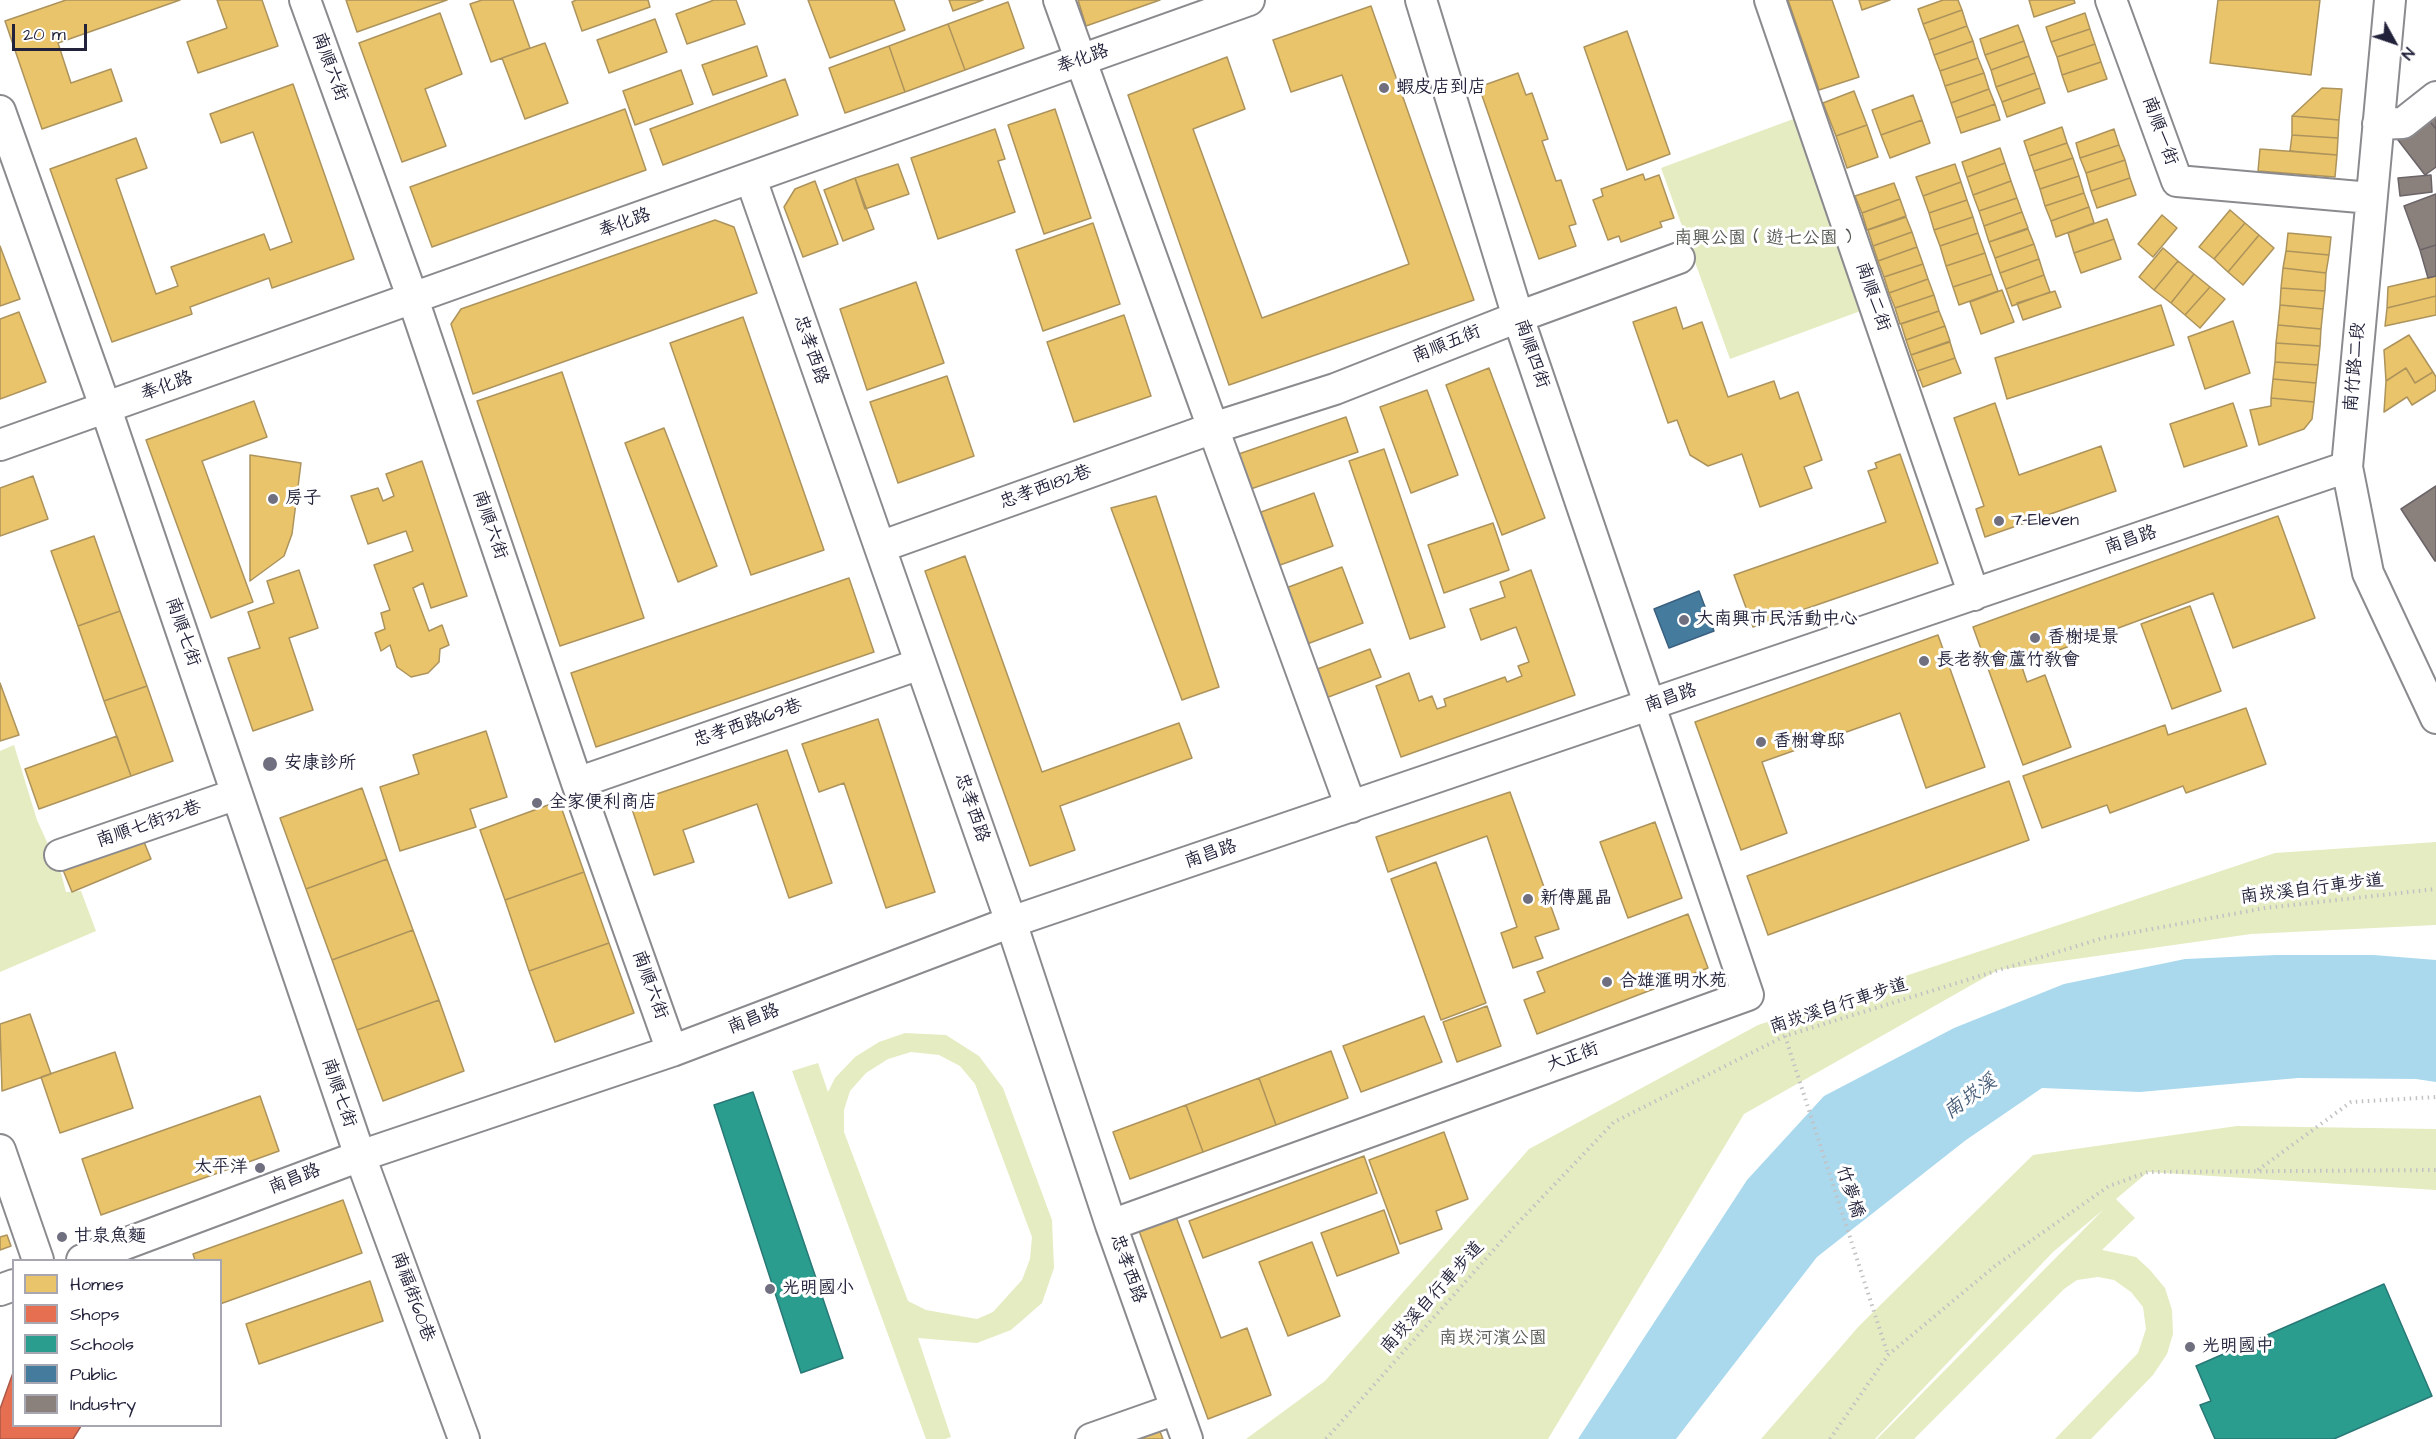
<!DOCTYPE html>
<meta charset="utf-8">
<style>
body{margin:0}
#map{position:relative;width:2436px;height:1439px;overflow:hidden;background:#fff;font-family:"Architects Daughter",sans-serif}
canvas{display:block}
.legend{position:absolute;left:12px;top:1259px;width:210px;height:168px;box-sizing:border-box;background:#fff;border:2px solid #a7a7b1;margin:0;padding:8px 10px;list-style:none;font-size:18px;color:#22223b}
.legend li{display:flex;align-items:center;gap:12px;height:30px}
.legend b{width:30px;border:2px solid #a7a7b1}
.north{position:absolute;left:2364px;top:12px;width:60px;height:60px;-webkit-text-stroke:4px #fff;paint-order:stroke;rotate:130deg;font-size:16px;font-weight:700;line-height:24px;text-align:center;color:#22223b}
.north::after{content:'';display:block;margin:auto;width:21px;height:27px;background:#22223b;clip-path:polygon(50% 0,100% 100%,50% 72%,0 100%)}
.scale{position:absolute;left:12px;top:24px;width:75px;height:27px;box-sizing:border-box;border:3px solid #22223b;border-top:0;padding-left:8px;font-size:18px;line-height:21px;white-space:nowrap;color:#22223b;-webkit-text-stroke:4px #fff;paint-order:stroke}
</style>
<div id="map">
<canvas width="2436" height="1439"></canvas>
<ul class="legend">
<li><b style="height:16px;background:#e9c46a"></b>Homes</li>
<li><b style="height:16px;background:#e76f51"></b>Shops</li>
<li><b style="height:16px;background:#2a9d8f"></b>Schools</li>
<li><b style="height:16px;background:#457b9d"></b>Public</li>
<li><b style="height:16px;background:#8a817c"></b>Industry</li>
</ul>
<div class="north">N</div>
<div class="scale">20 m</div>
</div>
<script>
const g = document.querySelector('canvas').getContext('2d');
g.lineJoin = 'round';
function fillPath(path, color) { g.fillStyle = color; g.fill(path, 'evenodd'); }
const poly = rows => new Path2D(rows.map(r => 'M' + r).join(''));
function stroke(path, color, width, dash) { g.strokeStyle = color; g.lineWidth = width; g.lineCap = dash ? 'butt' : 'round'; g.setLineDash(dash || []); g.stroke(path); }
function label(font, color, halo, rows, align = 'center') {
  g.font = font + ' "Architects Daughter","LXGW WenKai TC",sans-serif'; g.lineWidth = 6; g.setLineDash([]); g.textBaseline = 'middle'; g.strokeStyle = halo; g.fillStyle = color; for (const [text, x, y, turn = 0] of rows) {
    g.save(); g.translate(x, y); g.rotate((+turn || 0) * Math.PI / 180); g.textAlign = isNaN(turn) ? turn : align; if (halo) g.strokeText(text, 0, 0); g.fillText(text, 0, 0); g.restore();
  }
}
fillPath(poly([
 [1796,118,1866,309,1730,359,1661,168],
 [14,745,37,820,61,873,66,892,81,891,96,931,0,972,0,751],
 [2436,842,2436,925,2251,934,1998,970,1744,1114,1548,1439,1246,1439,1325,1381,1529,1149,1758,1025,2275,853],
 [905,1033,946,1035,979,1056,1003,1088,1052,1220,1054,1268,1042,1303,1011,1330,977,1343,918,1338,951,1437,945,1439,926,1439,792,1071,818,1063,828,1092,835,1078,855,1057,879,1042],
 [911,1052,939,1055,960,1066,975,1084,1032,1237,1030,1259,1022,1280,993,1312,977,1319,926,1310,908,1301,844,1132,844,1110,850,1091,866,1073,888,1059],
 [2237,1126,2436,1129,2436,1190,2148,1172,2116,1199,2135,1218,2102,1250,2136,1257,2150,1270,2165,1288,2172,1310,2173,1334,2167,1354,2153,1375,2091,1439,2055,1439,2138,1353,2146,1329,2143,1307,2131,1292,2114,1280,2098,1277,2077,1280,2064,1289,1914,1439,1877,1439,2103,1210,2053,1252,1875,1439,1761,1439,1859,1326,2033,1155]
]), '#e5ecc1');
fillPath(poly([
 [2276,955,2374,955,2436,960,2436,1082,2416,1079,2298,1078,2140,1092,2042,1088,1966,1140,1817,1257,1676,1439,1578,1439,1747,1180,1824,1096,1954,1028,2064,984,2185,959]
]), '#aad9ee');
const homes = poly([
 [66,0,180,0,58,43,71,83,111,69,122,101,42,129,5,21,66,0],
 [217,0,262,0,278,46,198,73,187,42,227,28,217,0],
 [346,0,447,0,357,32,346,0],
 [482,0,513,0,530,48,491,62,470,4,482,0],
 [576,0,648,0,650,7,582,31,572,2,576,0],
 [714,0,736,0,745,24,687,44,676,14,714,0],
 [808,0,894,0,905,30,830,58,808,0],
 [949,0,983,0,953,11,949,0],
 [1078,0,1160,0,1086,26,1078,0],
 [1788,0,1832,0,1859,77,1819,90,1788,0],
 [1859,0,1890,0,1862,10,1859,0],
 [1943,0,1958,0,1962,10,1923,24,1918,9,1943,0],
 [2029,0,2074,0,2075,3,2034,17,2029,0],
 [2218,0,2320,0,2311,75,2210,63,2218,0],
 [1008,2,1024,48,965,70,948,24,1008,2],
 [1371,6,1474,300,1229,385,1128,95,1227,57,1245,109,1193,129,1262,318,1409,264,1342,75,1291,92,1273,40,1371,6],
 [1962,10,1967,26,1929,40,1923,24,1962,10],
 [440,13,462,74,425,89,446,146,402,162,359,43,440,13],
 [2085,13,2090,29,2051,42,2046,27,2085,13],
 [655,19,667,52,609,73,597,40,655,19],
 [948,24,965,70,905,92,889,46,948,24],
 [2018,25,2024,41,1985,55,1980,39,2018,25],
 [1967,26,1973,41,1934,55,1929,40,1967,26],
 [2090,29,2095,44,2057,57,2051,42,2090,29],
 [1627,31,1670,154,1627,170,1584,47,1627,31],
 [1973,41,1978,58,1940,71,1934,55,1973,41],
 [2024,41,2029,56,1991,70,1985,55,2024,41],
 [545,43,568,103,525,119,502,58,545,43],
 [2095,44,2101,62,2062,75,2057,57,2095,44],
 [757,46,767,76,713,95,702,65,757,46],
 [889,46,905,92,845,113,829,68,889,46],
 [2029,56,2035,73,1996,87,1991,70,2029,56],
 [1978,58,1984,73,1945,86,1940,71,1978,58],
 [2101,62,2107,79,2068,92,2062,75,2101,62],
 [681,70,693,104,635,125,623,91,681,70],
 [1518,73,1526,95,1532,93,1548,139,1542,141,1556,181,1561,180,1576,224,1569,226,1576,246,1539,259,1479,87,1518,73],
 [1984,73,1989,89,1951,103,1945,86,1984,73],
 [2035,73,2040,88,2002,102,1996,87,2035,73],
 [785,79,798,115,663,165,650,129,785,79],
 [293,84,354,259,272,288,269,278,190,307,192,314,112,342,50,169,136,138,147,168,116,179,156,294,178,286,171,267,264,234,270,250,292,242,253,132,221,143,210,114,293,84],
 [2040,88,2045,103,2007,117,2002,102,2040,88],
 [2322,88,2342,89,2339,120,2292,116,2322,88],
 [1989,89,1995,104,1956,118,1951,103,1989,89],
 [1854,91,1867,125,1836,136,1823,103,1854,91],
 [1913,95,1922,120,1881,135,1872,110,1913,95],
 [1995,104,2000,120,1961,133,1956,118,1995,104],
 [625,109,646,170,432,247,410,187,625,109],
 [1055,109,1091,218,1044,234,1008,125,1055,109],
 [2292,116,2339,120,2338,138,2292,135,2292,116],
 [1922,120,1930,143,1890,158,1881,135,1922,120],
 [1867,125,1878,157,1847,168,1836,136,1867,125],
 [2062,127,2067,143,2029,156,2024,141,2062,127],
 [995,129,1005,159,998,161,1015,212,938,239,911,158,995,129],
 [2114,129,2119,145,2080,158,2076,143,2114,129],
 [2292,135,2338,138,2337,155,2290,151,2292,135],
 [2067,143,2073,158,2034,171,2029,156,2067,143],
 [2119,145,2125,160,2086,173,2080,158,2119,145],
 [2000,148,2005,163,1967,177,1962,162,2000,148],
 [2260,149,2337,155,2335,177,2258,171,2260,149],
 [2073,158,2079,176,2040,189,2034,171,2073,158],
 [2125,160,2130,178,2091,191,2086,173,2125,160],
 [2005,163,2011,181,1973,195,1967,177,2005,163],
 [898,164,909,194,865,209,855,178,898,164],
 [1955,164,1961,182,1923,196,1916,177,1955,164],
 [1643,174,1645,180,1659,175,1674,218,1660,222,1662,227,1621,242,1619,236,1608,240,1593,200,1603,196,1601,189,1643,174],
 [2079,176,2084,193,2045,206,2040,189,2079,176],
 [855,178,874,229,843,241,824,190,855,178],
 [2130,178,2136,195,2097,208,2091,191,2130,178],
 [815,181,838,244,803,257,784,207,795,189,815,181],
 [2011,181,2017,198,1979,211,1973,195,2011,181],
 [1961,182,1967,200,1929,213,1923,196,1961,182],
 [1894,183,1900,199,1862,213,1855,196,1894,183],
 [2084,193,2089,207,2051,221,2045,206,2084,193],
 [2017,198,2022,212,1984,226,1979,211,2017,198],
 [1900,199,1906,216,1867,230,1862,213,1900,199],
 [1967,200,1973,217,1934,230,1929,213,1967,200],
 [2089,207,2094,223,2056,237,2051,221,2089,207],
 [2230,210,2245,223,2214,259,2199,247,2230,210],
 [2022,212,2028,228,1989,242,1984,226,2022,212],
 [2162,215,2177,228,2153,257,2138,244,2162,215],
 [1906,217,1912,232,1873,246,1868,230,1906,217],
 [1973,217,1978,233,1940,246,1934,230,1973,217],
 [2107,219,2114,239,2074,253,2068,233,2107,219],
 [715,220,734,227,757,293,473,394,451,324,461,309,715,220],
 [1093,223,1120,304,1043,331,1016,250,1093,223],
 [2245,223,2259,235,2228,272,2214,259,2245,223],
 [2028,229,2034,244,1995,258,1989,242,2028,229],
 [1912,232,1917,247,1878,261,1873,246,1912,232],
 [1978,233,1985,253,1946,266,1940,246,1978,233],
 [2288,233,2331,237,2329,255,2286,251,2288,233],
 [2259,235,2274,248,2243,285,2228,272,2259,235],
 [2114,239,2121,259,2081,273,2074,253,2114,239],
 [2034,244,2039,259,2000,273,1995,258,2034,244],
 [0,246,20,299,0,306,0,246],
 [1917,247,1923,264,1884,277,1878,261,1917,247],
 [2163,248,2178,261,2154,290,2139,277,2163,248],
 [2286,251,2329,255,2326,273,2283,268,2286,251],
 [1985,253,1992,274,1953,287,1946,266,1985,253],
 [2039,259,2044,275,2006,289,2000,273,2039,259],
 [2178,261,2194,274,2171,303,2154,290,2178,261],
 [1923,264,1928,279,1889,293,1884,277,1923,264],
 [2283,268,2326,273,2325,291,2281,288,2283,268],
 [1992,274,1998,291,1959,305,1953,287,1992,274],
 [2194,274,2210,287,2185,315,2171,303,2194,274],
 [2044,275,2050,292,2012,306,2006,289,2044,275],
 [2436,276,2436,296,2387,308,2388,287,2436,276],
 [1928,279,1934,295,1895,308,1889,293,1928,279],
 [916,282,944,363,867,390,840,309,916,282],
 [2210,287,2225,299,2200,328,2185,315,2210,287],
 [2281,288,2325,291,2323,309,2280,305,2281,288],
 [2002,290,2014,322,1981,334,1970,302,2002,290],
 [2055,291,2061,307,2023,320,2017,303,2055,291],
 [1934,295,1939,311,1900,324,1895,308,1934,295],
 [2436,296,2436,315,2385,326,2387,308,2436,296],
 [2161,305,2174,345,2007,399,1995,358,2161,305],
 [2280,305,2323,309,2321,329,2278,325,2280,305],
 [1676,307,1683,329,1702,322,1728,397,1774,381,1780,399,1798,392,1822,460,1804,467,1812,488,1760,507,1742,454,1708,466,1690,455,1677,420,1668,423,1633,322,1676,307],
 [1939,311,1945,326,1906,340,1901,324,1939,311],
 [19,312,46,382,0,399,0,319,19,312],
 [1124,315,1151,396,1074,422,1047,342,1124,315],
 [743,317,824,550,751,575,670,343,743,317],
 [2233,321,2250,373,2205,389,2188,337,2233,321],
 [2278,325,2321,329,2320,346,2276,343,2278,325],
 [1945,326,1950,341,1911,355,1906,340,1945,326],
 [2409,335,2433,372,2415,383,2406,368,2386,381,2384,350,2409,335],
 [1950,342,1955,358,1917,371,1911,355,1950,342],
 [2276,343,2320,346,2318,365,2275,362,2276,343],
 [1955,358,1961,373,1923,387,1917,371,1955,358],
 [2275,362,2318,365,2316,383,2273,379,2275,362],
 [1489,368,1545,518,1502,535,1446,385,1489,368],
 [2406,368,2415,383,2433,372,2436,377,2436,390,2412,405,2407,397,2384,412,2386,381,2406,368],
 [562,372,644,618,560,646,477,401,562,372],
 [947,376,974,456,898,483,870,402,947,376],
 [2273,379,2316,383,2314,402,2271,398,2273,379],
 [1427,390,1458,475,1411,493,1380,407,1427,390],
 [2271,398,2314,402,2312,419,2304,429,2259,445,2250,410,2271,406,2271,398],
 [254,401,267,437,202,461,253,602,211,618,146,440,254,401],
 [1995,403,2019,475,2101,446,2116,491,1985,537,1976,509,1984,506,1954,418,1995,403],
 [2233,403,2247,446,2184,467,2170,424,2233,403],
 [1346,417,1358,452,1242,492,1230,457,1346,417],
 [664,428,717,566,678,582,625,443,664,428],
 [1384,449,1445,627,1410,639,1349,461,1384,449],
 [1900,454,1938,563,1753,627,1734,575,1886,522,1868,471,1877,468,1875,463,1900,454],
 [250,455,301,463,292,534,284,556,250,581,250,455],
 [422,461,467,596,431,608,423,583,413,588,429,631,442,625,449,645,440,649,439,662,428,673,411,677,397,667,390,645,381,651,375,633,385,629,381,613,390,610,374,565,413,551,406,531,368,544,351,496,378,488,383,501,394,496,386,474,422,461],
 [33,476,48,519,0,536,0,488,33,476],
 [1314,493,1333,546,1269,569,1250,516,1314,493],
 [1156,496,1219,687,1182,700,1111,508,1156,496],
 [2278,516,2315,618,2233,648,2213,593,2021,664,2027,682,2045,675,2071,747,2023,765,1973,627,2278,516],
 [1493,523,1509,570,1444,593,1428,545,1493,523],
 [94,536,120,611,78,626,51,551,94,536],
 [965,556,1042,772,1179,723,1192,758,1060,806,1075,850,1030,866,925,571,965,556],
 [1342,567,1363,623,1299,647,1278,591,1342,567],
 [299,570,318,628,289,638,313,710,253,731,228,658,260,648,248,612,274,603,267,581,299,570],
 [1531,570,1575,695,1401,757,1376,686,1409,673,1419,701,1432,696,1437,709,1446,706,1444,699,1505,677,1507,682,1522,676,1518,666,1529,662,1516,627,1481,640,1470,609,1505,597,1500,582,1531,570],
 [849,578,874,652,596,747,571,673,849,578],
 [2190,606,2221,691,2172,709,2141,624,2190,606],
 [120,611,147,686,104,701,78,626,120,611],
 [1938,635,1985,767,1926,788,1900,713,1762,762,1787,833,1741,850,1695,722,1938,635],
 [1370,649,1381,677,1318,701,1307,673,1370,649],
 [0,683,19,735,0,741,0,683],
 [147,686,173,761,131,776,104,701,147,686],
 [2246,708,2266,764,2186,793,2183,786,2110,813,2107,805,2042,828,2023,776,2165,725,2168,735,2246,708],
 [878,719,935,892,886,908,844,783,819,792,802,744,878,719],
 [486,731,507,797,470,809,476,827,400,851,380,787,419,774,413,755,486,731],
 [117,736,131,776,39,809,25,769,117,736],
 [787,750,832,883,789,898,757,804,683,830,694,862,654,875,630,803,787,750],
 [2009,781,2029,840,1768,935,1747,876,2009,781],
 [362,788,387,859,306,889,280,818,362,788],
 [1510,792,1559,929,1535,937,1543,958,1513,968,1501,933,1517,927,1487,836,1388,872,1376,837,1510,792],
 [559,801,584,872,505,900,480,830,559,801],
 [1655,822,1682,898,1628,918,1600,842,1655,822],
 [142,837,151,859,72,892,63,870,142,837],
 [387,859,413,930,332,960,306,889,387,859],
 [1436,862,1486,1003,1441,1020,1391,879,1436,862],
 [584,872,609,943,529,971,505,900,584,872],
 [1688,914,1708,968,1537,1034,1524,1000,1545,992,1537,972,1688,914],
 [413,930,439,1000,357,1030,332,960,413,930],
 [609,943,634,1013,555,1042,529,971,609,943],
 [439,1000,464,1071,383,1101,357,1030,439,1000],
 [1487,1006,1501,1046,1457,1062,1443,1022,1487,1006],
 [30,1014,51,1074,2,1091,0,1024,30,1014],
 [1424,1016,1442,1062,1361,1092,1343,1046,1424,1016],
 [1331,1051,1348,1098,1276,1125,1259,1078,1331,1051],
 [115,1052,133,1108,60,1133,41,1077,115,1052],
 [1259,1078,1276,1125,1203,1152,1186,1105,1259,1078],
 [260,1096,279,1151,101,1215,82,1159,260,1096],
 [1186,1105,1203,1152,1130,1179,1113,1132,1186,1105],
 [1444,1132,1468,1199,1436,1211,1442,1229,1400,1244,1369,1160,1444,1132],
 [1364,1156,1377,1193,1203,1258,1189,1221,1364,1156],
 [343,1200,362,1253,220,1304,220,1260,195,1260,193,1254,343,1200],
 [1384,1210,1399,1253,1337,1276,1321,1233,1384,1210],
 [1175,1214,1221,1338,1247,1328,1271,1395,1208,1419,1138,1228,1175,1214],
 [7,1235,11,1246,0,1250,0,1237,7,1235],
 [1312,1242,1340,1316,1288,1336,1259,1262,1312,1242],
 [370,1281,383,1321,259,1364,246,1324,370,1281],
 [1156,1422,1163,1439,1112,1439,1156,1422]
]);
fillPath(homes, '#e9c46a');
stroke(homes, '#ad935c', 1.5);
const shops = poly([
 [14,1370,14,1426,81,1426,73,1439,0,1439,0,1409,14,1370]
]);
fillPath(shops, '#e76f51');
stroke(shops, '#ac584a', 1.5);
const schools = poly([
 [753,1092,843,1358,801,1373,714,1105,753,1092],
 [2384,1284,2432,1396,2334,1439,2215,1439,2200,1405,2211,1401,2196,1366,2384,1284]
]);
fillPath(schools, '#2a9d8f');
stroke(schools, '#287876', 1.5);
const public = poly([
 [1699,591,1714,631,1669,648,1654,609,1699,591]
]);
fillPath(public, '#457b9d');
stroke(public, '#3a6080', 1.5);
const industry = poly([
 [2436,111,2436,129,2427,118,2436,111],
 [2427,118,2436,129,2436,167,2425,175,2398,140,2427,118],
 [2431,175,2432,192,2400,196,2398,178,2431,175],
 [2436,194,2436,245,2420,250,2404,206,2436,194],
 [2436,245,2436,276,2428,278,2420,250,2436,245],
 [2436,486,2436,561,2435,561,2401,509,2436,486]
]);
fillPath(industry, '#8a817c');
stroke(industry, '#6b6468', 1.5);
const minor = poly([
 [305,0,413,299,577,783,672,1051],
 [1770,0,1974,595],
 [2111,0,2177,181,2371,198],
 [2390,0,2347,467,2368,573,2436,718],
 [0,111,106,409,360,1156,464,1439],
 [2378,124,2403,123,2436,97],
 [751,179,1011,922,1111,1225,1187,1439],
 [0,445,1249,0],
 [880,547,1213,428,1059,0],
 [577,783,920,664],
 [1351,807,1213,428,1335,389,1518,317,1679,258],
 [60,855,237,794],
 [0,1150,38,1260],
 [1111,1225,1748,995,1518,317,1421,0],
 [82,1260,360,1156,672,1051,1011,922,2347,467],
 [0,1290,14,1285],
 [1091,1439,1176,1409]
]);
stroke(minor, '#8a8a8f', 34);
stroke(poly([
 [1785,1036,1888,1355],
 [2258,1170,2351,1102,2436,1097],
 [1326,1439,1514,1227,1614,1122,1785,1036,2103,938,2265,908,2436,889],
 [1830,1439,1888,1355,1995,1266,2109,1186,2148,1172,2436,1170]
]), '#c2c2c4', 4, [1.5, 4.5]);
stroke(minor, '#fff', 30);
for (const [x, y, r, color] of [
 [1384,88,6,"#6f6f80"],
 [273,499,6,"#6f6f80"],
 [1999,521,6,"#6f6f80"],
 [1684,620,6,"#6f6f80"],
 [2035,638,6,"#6f6f80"],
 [1924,661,6,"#6f6f80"],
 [1761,742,6,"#6f6f80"],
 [270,764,8,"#6f6f80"],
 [537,803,6,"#6f6f80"],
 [1528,899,6,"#6f6f80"],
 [1607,982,6,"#6f6f80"],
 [260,1168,6,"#6f6f80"],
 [62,1237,6,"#6f6f80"],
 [770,1289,6,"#6f6f80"],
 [2190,1347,6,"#6f6f80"]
]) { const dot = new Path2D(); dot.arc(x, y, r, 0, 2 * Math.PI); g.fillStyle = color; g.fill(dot); stroke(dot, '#fff', 2); }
label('18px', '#22223b', '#fff', [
 ["奉化路",1083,60,-20],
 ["南順六街",329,67,70],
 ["南順一街",2159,131,70],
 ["奉化路",625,224,-20],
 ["南順二街",1872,297,71],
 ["南順五街",1447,345,-22],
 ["忠孝西路",810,350,71],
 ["南順四街",1531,354,71],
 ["南竹路二段",2356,367,-85],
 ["奉化路",167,387,-20],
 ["忠孝西182巷",1046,488,-20],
 ["南順六街",489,525,71],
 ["南昌路",2131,541,-19],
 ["南順七街",182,632,71],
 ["南昌路",1671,699,-19],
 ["忠孝西路169巷",748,724,-19],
 ["忠孝西路",971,808,71],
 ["南順七街32巷",149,825,-19],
 ["南昌路",1211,855,-19],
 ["南崁溪自行車步道",2312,890,-7],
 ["南順六街",649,985,70],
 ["南崁溪自行車步道",1839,1007,-18],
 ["南昌路",754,1020,-21],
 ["大正街",1573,1058,-20],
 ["南順七街",338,1093,71],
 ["南昌路",295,1180,-21],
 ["竹夢橋",1849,1192,72],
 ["忠孝西路",1127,1269,70],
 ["南福街60巷",412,1297,70],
 ["南崁溪自行車步道",1433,1298,-48]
]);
label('18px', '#22223b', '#fff', [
 ["蝦皮店到店",1396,88],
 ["房子",285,499],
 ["7-Eleven",2011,521],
 ["大南興市民活動中心",1696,620],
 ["香榭堤景",2047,638],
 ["長老教會蘆竹教會",1936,661],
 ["香榭尊邸",1773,742],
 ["安康診所",284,764],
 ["全家便利商店",549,803],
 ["新傳麗晶",1540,899],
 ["合雄滙明水苑",1619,982],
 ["太平洋",248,1168,"right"],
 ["甘泉魚麵",74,1237],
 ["光明國小",782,1289],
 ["光明國中",2202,1347]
], 'left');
label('18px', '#565a54', '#fff', [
 ["南興公園 ( 遊七公園 )",1763,239],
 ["南崁河濱公園",1493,1339]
]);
label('italic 20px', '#455c77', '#fff', [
 ["南崁溪",1971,1098,-36]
]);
</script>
